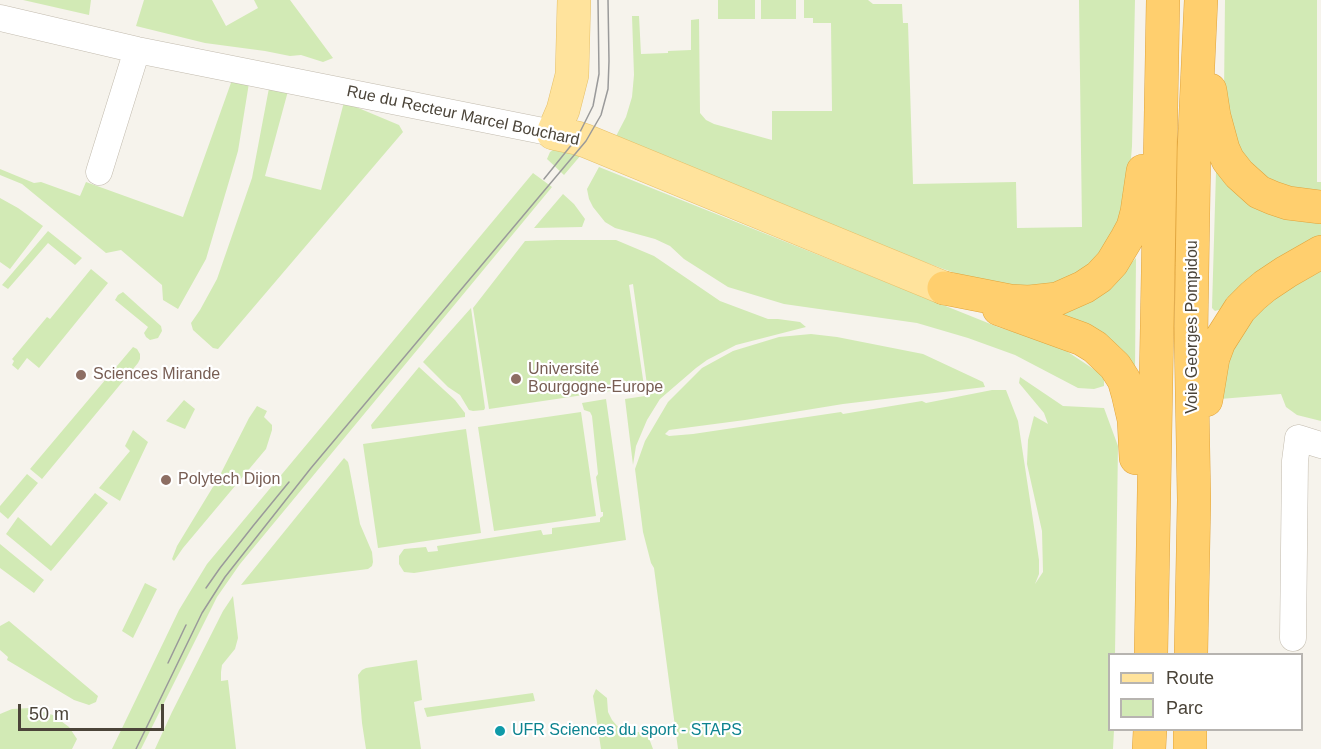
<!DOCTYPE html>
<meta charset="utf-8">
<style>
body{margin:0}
#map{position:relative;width:1321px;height:749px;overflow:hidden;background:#f6f3ec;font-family:Helvetica,sans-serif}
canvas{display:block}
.legend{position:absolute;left:1108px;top:653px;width:195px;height:78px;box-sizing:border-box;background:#fff;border:2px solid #b7b4b0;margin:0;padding:8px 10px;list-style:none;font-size:18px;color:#4b4439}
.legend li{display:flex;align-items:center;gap:12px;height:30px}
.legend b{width:30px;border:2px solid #b7b4b0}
.scale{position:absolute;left:18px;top:704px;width:146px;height:27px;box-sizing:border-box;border:3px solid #4b4439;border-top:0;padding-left:8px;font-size:18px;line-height:21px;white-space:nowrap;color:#4b4439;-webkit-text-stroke:4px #fff;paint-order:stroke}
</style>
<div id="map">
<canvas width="1321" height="749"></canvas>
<ul class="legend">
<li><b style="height:8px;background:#ffe39c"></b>Route</li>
<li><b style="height:16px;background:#d2eab5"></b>Parc</li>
</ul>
<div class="scale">50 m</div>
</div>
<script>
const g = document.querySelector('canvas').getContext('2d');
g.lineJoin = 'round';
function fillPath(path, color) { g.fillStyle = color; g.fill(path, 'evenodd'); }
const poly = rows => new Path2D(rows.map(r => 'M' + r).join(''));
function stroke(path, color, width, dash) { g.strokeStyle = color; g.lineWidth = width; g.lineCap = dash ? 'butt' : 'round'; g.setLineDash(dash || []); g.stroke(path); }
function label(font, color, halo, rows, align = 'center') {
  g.font = font + ' Helvetica,sans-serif'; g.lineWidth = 4.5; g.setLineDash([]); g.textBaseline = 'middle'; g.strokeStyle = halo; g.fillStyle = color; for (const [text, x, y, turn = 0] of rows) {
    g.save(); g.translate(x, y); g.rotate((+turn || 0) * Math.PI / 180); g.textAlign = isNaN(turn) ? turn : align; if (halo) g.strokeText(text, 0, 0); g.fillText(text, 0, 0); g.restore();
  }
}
fillPath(poly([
 [23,0,91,0,89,15],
 [144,0,212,0,226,26,258,8,254,0,290,0,333,58,323,62,301,55,290,56,265,51,205,43,136,26],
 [718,0,755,0,755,19,718,19],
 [761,0,796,0,796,19,761,19],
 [804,0,868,0,873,4,902,4,903,23,908,23,913,184,1016,182,1017,228,1082,227,1079,0,1135,0,1132,146,1129,184,1114,236,1084,270,1062,282,1027,289,971,279,889,249,614,140,626,117,632,97,634,75,632,16,639,16,641,54,668,53,668,51,691,50,691,20,699,19,700,113,706,120,714,124,772,140,772,111,832,111,831,23,813,23,813,18,804,18],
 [1225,0,1317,0,1317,182,1321,182,1321,193,1313,193,1268,182,1241,154,1224,93],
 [232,80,249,83,238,151,206,259,178,309,163,300,162,285,121,250,106,253,22,184,0,175,0,169,34,183,41,182,80,196,86,182,183,217],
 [269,88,288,91,265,176,321,190,344,102,399,125,403,132,218,349,213,348,193,330,191,323,200,310,217,279,252,178],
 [559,146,581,155,564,175,547,159,550,152],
 [599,167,998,327,1059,346,1104,376,1104,386,1094,389,1078,388,1015,355,968,338,917,323,784,304,728,287,684,259,670,246,655,239,615,228,605,222,593,207,589,199,587,189],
 [1216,171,1321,219,1321,240,1222,309,1215,311,1212,308],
 [533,173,552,187,240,564,217,597,141,749,112,749,179,610,207,564],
 [563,194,574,204,585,219,582,227,534,228],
 [0,198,18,208,43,226,10,269,0,262],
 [48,231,82,258,75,265,48,243,8,289,2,285],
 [557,240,616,240,654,256,720,301,768,319,778,319,800,322,806,327,736,345,707,360,696,368,660,399,647,420,636,446,633,465,625,399,645,396,648,392,633,284,629,285,644,386,489,409,473,308,525,241],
 [1136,258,1135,368,1048,311,1111,284],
 [91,269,108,283,39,368,27,358,18,370,12,365,14,361,12,359,47,317,50,319],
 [1321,271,1321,421,1297,415,1286,407,1281,394,1220,399,1230,354,1261,305],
 [123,292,161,326,162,331,158,338,150,340,146,337,144,333,148,327,115,300,118,295],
 [471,308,485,408,484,410,473,411,469,410,460,395,448,387,423,362],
 [811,334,837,337,923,354,983,382,985,387,843,404,745,420,669,430,665,434,669,436,693,434,841,412,843,414,922,401,926,403,992,390,1006,390,1018,421,1028,487,1039,560,1039,574,1035,584,1043,572,1042,531,1027,464,1028,440,1034,416,1048,424,1044,413,1019,383,1020,377,1063,406,1104,408,1118,446,1115,654,1110,654,1110,730,1114,730,1113,749,678,749,654,568,651,563,643,532,635,469,645,441,668,402,702,368,733,351,779,337],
 [133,347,137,349,140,354,140,359,138,363,42,479,30,469],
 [419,367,455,400,465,413,465,417,372,429,371,425],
 [606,399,626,540,414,573,404,572,399,564,399,556,404,549,426,547,428,552,438,551,437,546,541,530,543,535,552,534,552,528,600,522,600,518,603,516,603,512,601,512,596,477,598,474,592,416,590,412,584,410,582,403],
 [184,400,195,409,185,429,166,421],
 [257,406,267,411,264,417,272,425,272,430,266,449,183,548,174,561,172,559,177,546,219,477,249,418],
 [581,412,596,516,494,531,478,427],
 [466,429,481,533,378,548,363,444],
 [133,430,148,442,120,501,99,488,130,451,125,446],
 [344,458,348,462,349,466,360,524,372,552,373,562,372,566,368,569,241,585],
 [27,474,38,483,8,519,0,512,0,506],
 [95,493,108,503,51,571,6,534,18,517,51,546],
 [0,544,44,580,34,593,0,568],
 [145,583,157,589,133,638,122,631],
 [233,596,238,638,235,649,222,665,221,672,221,681,228,680,236,749,155,749,172,712,223,611],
 [9,621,98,696,96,702,89,705,74,700,7,660,8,657,0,650,0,626],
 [417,660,422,700,414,702,421,749,366,749,362,723,358,675,362,670,366,668],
 [596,689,607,698,608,712,612,720,619,728,629,731,647,733,653,749,601,749,593,696],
 [533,693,535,701,427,717,424,708],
 [30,708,53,715,69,727,77,739,72,749,0,749,0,714,12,709]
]), '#d2eab5');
const minor = poly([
 [0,18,137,50,553,133],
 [99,172,137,50],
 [1293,638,1295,461,1298,438,1321,445]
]);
const major = poly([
 [574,0,572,75,563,110,553,133,577,138,586,141,944,288]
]);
const highway = poly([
 [1210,90,1214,116,1223,149,1228,160,1239,174,1259,192,1273,198,1288,203,1321,207],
 [944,288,1010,301,1029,302,1057,299,1084,287,1099,277,1112,263,1127,238,1133,227,1137,212,1143,171],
 [999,309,1082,339,1095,347,1115,366,1124,380,1128,394,1134,420,1136,458],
 [1206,400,1213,358,1219,342,1240,309,1253,296,1265,286,1286,272,1321,252],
 [1151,654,1163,0],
 [1191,654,1194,500,1191,338,1194,151,1201,0],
 [1149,749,1150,730],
 [1190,749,1190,730]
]);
stroke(minor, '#c2bbae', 27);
stroke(major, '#e6c16a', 34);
stroke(highway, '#e0a43c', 34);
stroke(minor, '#fff', 26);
stroke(major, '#ffe39c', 33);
stroke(highway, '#ffcf6e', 33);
stroke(poly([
 [544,179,577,138,593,106,599,74,598,0],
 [206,588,220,568,253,526,289,482],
 [168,663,186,625],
 [136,749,202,613,225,577,311,468,586,141,601,115,608,89,609,61,608,0]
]), '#9a9a9a', 1.5);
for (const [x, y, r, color] of [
 [81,375,6,"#8d6e63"],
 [516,379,6,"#8d6e63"],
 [166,480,6,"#8d6e63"],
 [500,731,6,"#0f9aa8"]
]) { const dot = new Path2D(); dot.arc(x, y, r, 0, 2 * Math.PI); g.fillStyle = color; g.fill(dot); stroke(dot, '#fff', 2); }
label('16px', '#4b4439', '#fff', [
 ["Rue du Recteur Marcel Bouchard",463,116,12],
 ["Voie Georges Pompidou",1193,327,-90]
]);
label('16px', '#785e54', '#fff', [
 ["Université",528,370],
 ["Bourgogne-Europe",528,388],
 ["Sciences Mirande",93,375],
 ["Polytech Dijon",178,480]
], 'left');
label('16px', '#0d838f', '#fff', [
 ["UFR Sciences du sport - STAPS",512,731]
], 'left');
</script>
